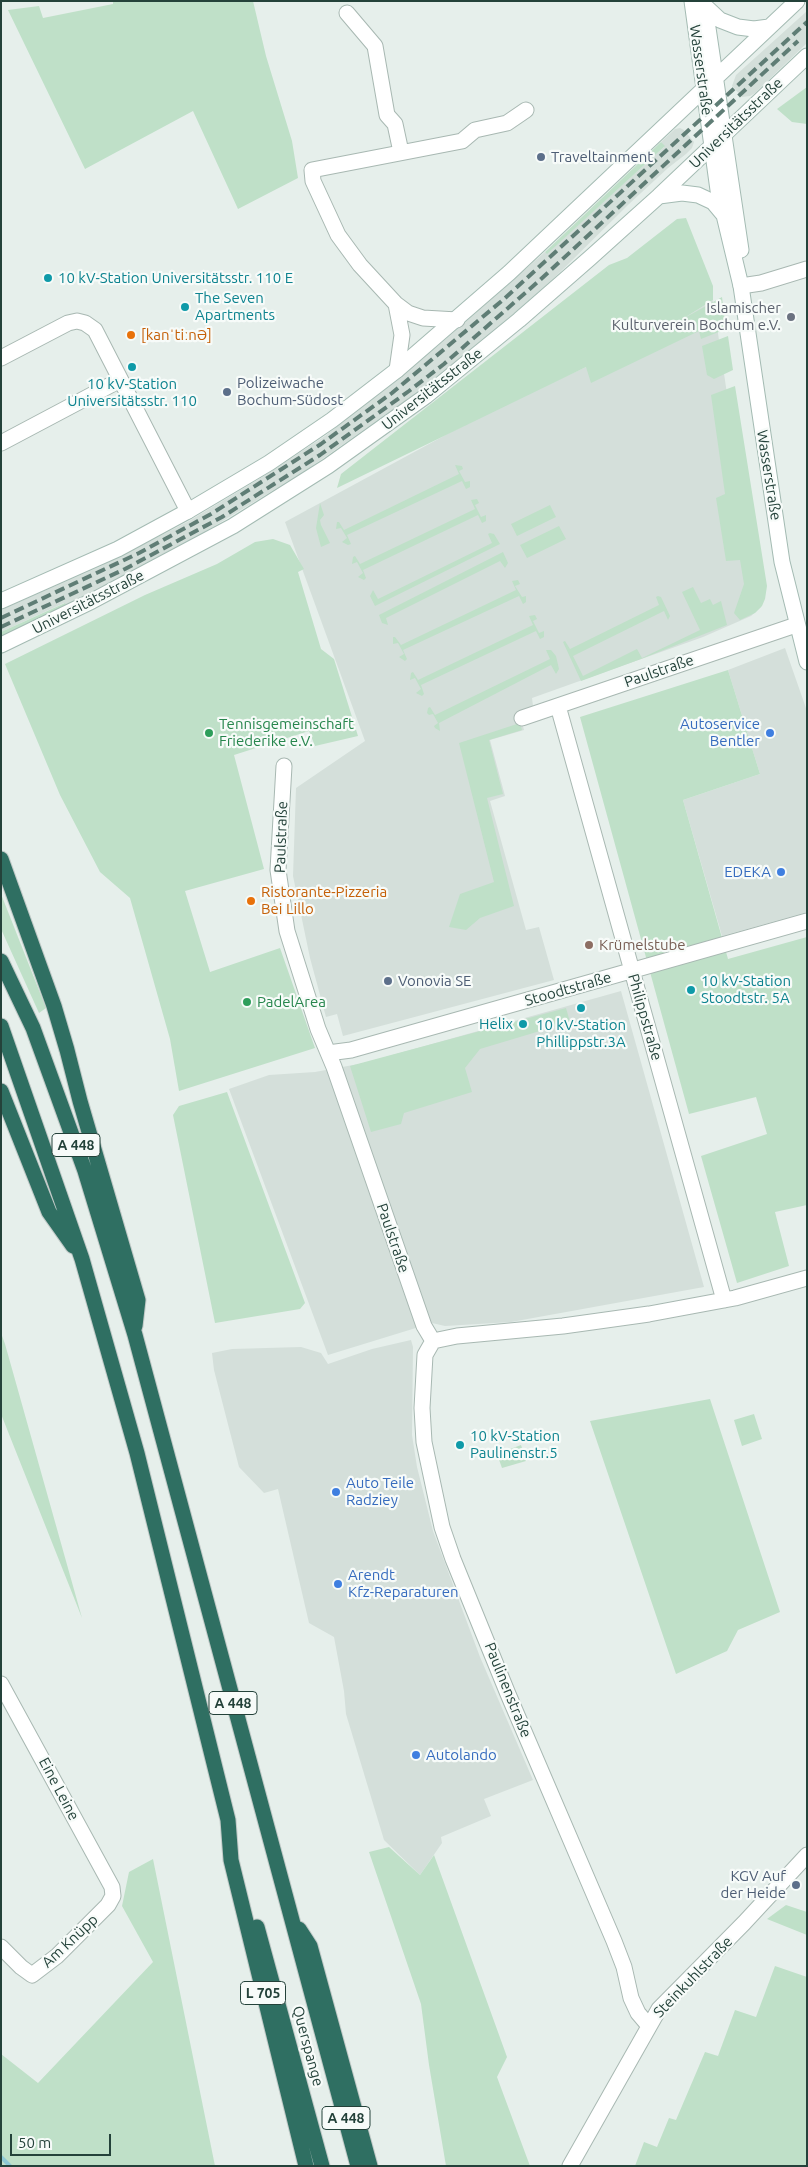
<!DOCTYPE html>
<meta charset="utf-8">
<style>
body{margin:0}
#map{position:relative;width:808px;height:2167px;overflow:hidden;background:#e6efeb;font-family:Ubuntu,sans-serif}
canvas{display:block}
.frame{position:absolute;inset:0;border:2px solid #24423a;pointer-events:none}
.scale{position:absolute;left:10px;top:2134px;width:101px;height:22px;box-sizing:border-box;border:2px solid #24423a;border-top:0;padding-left:6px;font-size:15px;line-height:18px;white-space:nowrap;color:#24423a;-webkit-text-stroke:4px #f7fbf9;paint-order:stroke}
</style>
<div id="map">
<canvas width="808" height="2167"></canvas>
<div class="frame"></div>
<div class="scale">50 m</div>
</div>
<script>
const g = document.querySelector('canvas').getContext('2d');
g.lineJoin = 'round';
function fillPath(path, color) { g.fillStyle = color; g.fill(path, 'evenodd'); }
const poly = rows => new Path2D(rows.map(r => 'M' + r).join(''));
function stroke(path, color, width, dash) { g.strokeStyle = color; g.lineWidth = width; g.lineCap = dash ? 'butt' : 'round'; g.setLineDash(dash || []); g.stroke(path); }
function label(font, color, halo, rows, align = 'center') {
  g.font = font + ' Ubuntu,sans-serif'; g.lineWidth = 4.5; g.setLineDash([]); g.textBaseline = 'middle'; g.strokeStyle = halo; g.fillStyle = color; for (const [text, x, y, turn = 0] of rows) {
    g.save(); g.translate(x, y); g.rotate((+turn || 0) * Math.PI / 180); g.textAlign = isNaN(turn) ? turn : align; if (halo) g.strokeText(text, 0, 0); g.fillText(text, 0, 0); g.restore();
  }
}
fillPath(poly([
 [807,11,807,43,755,93,750,96,742,97,732,86,736,75],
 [680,128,684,130,694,142,692,148,686,154,668,168,629,204,547,285,475,347,405,401,305,471,203,533,66,605,64,603,1,632,1,610,101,566,189,521,264,476,325,436,446,339,545,252,547,253,664,147,661,142,675,129],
 [713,300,752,561,761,607,751,616,703,637,532,698,533,706,519,711,524,730,490,740,505,796,490,801,526,930,539,927,554,980,343,1036,337,1014,326,1017,310,958,293,876,296,788,365,741,285,522,453,431,538,389,660,333],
 [785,648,807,711,807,912,722,936,683,800,760,774,728,670],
 [621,991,704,1287,511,1322,445,1326,432,1323,328,1355,229,1089,269,1075,315,1072,364,1063],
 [411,1340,413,1347,412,1435,417,1467,433,1531,480,1657,533,1780,484,1799,491,1816,441,1837,442,1843,420,1875,384,1840,346,1714,344,1691,334,1637,309,1623,278,1489,264,1493,239,1467,214,1370,212,1353,232,1349,301,1347,321,1353,328,1364,372,1349]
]), '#d4dfda');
fillPath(poly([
 [113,1,253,1,266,56,292,141,298,178,238,209,193,111,85,169,8,10,39,6,43,18,113,4],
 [807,87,807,124,792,122,777,109],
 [661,142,665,146,547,254,545,252],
 [686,218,713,286,713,300,681,320,722,297,726,329,701,339,699,331,591,383,586,367,337,488,341,474,609,265,627,258,677,219],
 [728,336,733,370,714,379,707,375,702,346],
 [735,386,767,586,765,599,762,606,755,613,740,620,734,613,744,584,740,560,726,561,716,498,725,494,711,395],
 [455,465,462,466,463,469,459,471,465,482,470,481,470,487,466,489,462,481,347,535,351,544,348,545,342,542,347,538,341,528,336,529,337,522,339,522,344,530,459,474],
 [477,499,479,503,475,505,481,517,486,515,486,521,482,523,478,515,363,570,366,578,364,580,358,577,363,573,357,562,352,564,353,557,355,556,360,564,475,509,471,500],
 [320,503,324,515,320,520,321,525,330,543,321,547,316,528],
 [550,505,556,517,517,536,511,524],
 [559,526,566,539,527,558,520,545],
 [490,533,494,534,500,544,375,606,370,596,373,590,378,599,492,543,488,534],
 [273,539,290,545,304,569,298,572,321,649,334,659,358,736,315,746,309,731,234,755,264,869,185,891,210,972,280,948,315,1048,179,1091,170,1039,130,898,100,872,60,795,5,664,145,595,217,564,255,542],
 [503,552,508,563,505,568,500,561,386,618,388,625,382,623,379,615],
 [518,580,520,584,515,586,522,597,526,596,526,602,523,604,519,596,403,650,407,659,405,661,399,657,404,654,398,643,393,644,393,637,395,637,401,645,516,590,512,581],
 [693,587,701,603,710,599,713,605,721,601,727,625,641,659,581,681,563,642,565,641,570,649,659,605,656,597,658,596,661,597,670,616,668,620,664,611,573,656,583,676,637,649,642,658,700,630,682,592],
 [65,603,66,605,1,637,1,632],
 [535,615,537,619,533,621,539,633,544,631,544,637,540,639,536,631,421,685,424,694,422,696,416,693,421,689,415,678,410,680,411,673,413,672,418,680,533,625,529,616],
 [546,650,551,650,556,656,559,669,556,674,551,665,439,723,440,731,435,728,434,726,438,723,433,714,429,715,427,713,428,708,430,707,435,715,550,659],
 [728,670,760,774,683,800,728,959,807,937,807,1205,775,1212,789,1266,737,1283,701,1156,767,1134,756,1097,689,1114,580,717],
 [520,723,522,730,489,740,503,794,487,798,514,906,480,918,466,930,449,927,460,894,494,882,459,743],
 [1,894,46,1008,39,1013,1,929],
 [566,1008,570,1022,480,1049,465,1068,472,1092,404,1113,401,1124,371,1132,350,1066],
 [227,1092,305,1303,300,1309,215,1323,173,1115,179,1106],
 [1,1333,5,1344,82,1618,1,1414],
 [710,1399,780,1612,738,1630,727,1651,676,1674,590,1421],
 [754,1414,762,1439,742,1446,734,1420],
 [521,1445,526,1461,502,1468,497,1454],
 [389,1847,420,1875,434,1855,507,2057,497,2077,530,2166,446,2166,429,2065,421,2004,369,1852],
 [153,1859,215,2166,1,2166,1,2054,38,2083,153,1962,122,1906,129,1872],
 [786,1905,807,1912,807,1935,767,1919],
 [775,1966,807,1977,807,2166,635,2166,644,2142,657,2147,669,2118,676,2120,705,2052,718,2056,735,2010,756,2017]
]), '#bfe0c8');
stroke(poly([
 [1,2157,10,2166]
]), '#8ec9d4', 4);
const street = poly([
 [347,13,375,46,387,115,395,124,401,152],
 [741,286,761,283,807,269],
 [396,304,402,335,397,370],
 [457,320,423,318,408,313,396,304,360,265,338,235,313,181,312,170,462,141,475,130,507,123,526,110],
 [1,358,68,323,77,321,85,323,95,330,188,511],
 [1,443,120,380],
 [558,706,724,1300],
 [522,718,796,625],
 [284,766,278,870,287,931,318,1029,334,1067,424,1326,433,1341,457,1336,563,1326,649,1314,735,1298,807,1278],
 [328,1053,351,1050,807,921],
 [433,1341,425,1355,422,1408,424,1442,442,1527,453,1559,508,1694,614,1941,624,1967,631,1998,638,2013,649,2026],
 [1,1684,112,1887,113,1896,108,1905,57,1956,32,1975,21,1967,1,1947],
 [570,2166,659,2009,744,1923,807,1855]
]);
const secondary = poly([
 [692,1,718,190,741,286,782,562,807,662],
 [704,1,741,250],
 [705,6,720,20,738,27,754,29,769,27],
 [659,196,682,193,698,195,713,202,723,214],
 [1,601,118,549,188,511,269,463,332,420,397,370,509,273,797,1],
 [1,645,92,601,233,526,328,466,426,396,519,320,590,258,659,196,807,56]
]);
const highway = poly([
 [1,859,54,1006,67,1050,80,1101,138,1300,135,1326],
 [1,961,33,1028,85,1171,135,1335,358,2166],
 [1,1026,82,1259,137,1453,228,1820,231,1860,306,2166],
 [1,1091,49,1212,73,1246],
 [257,1927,322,2166],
 [299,1929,310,1946,370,2166]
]);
stroke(street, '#a8b8b2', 17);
stroke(secondary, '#a4bbb3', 17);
stroke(highway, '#c2cac8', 17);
stroke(street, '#fff', 15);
stroke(secondary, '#fff', 15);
stroke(highway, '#2f6f62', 15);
stroke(poly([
 [1,618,139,553,211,514,321,444,392,393,504,299,807,22],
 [1,627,125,569,222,517,320,455,409,391,444,364,540,280,798,41]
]), '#5f7d75', 4, [10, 5]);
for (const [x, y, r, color] of [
 [541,157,5,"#5c6f8a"],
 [48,278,5,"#0f9aa8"],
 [185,307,5,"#0f9aa8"],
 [791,317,5,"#6b7280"],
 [131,335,5,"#e8710a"],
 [132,367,5,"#0f9aa8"],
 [227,392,5,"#5c6f8a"],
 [209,733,5,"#2e9e5b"],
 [770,733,5,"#3f7fe0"],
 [781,872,5,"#3f7fe0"],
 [251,901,5,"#e8710a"],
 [589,945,5,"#8d6e63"],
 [388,981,5,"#5c6f8a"],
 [691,990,5,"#0f9aa8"],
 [247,1002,5,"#2e9e5b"],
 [581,1008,5,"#0f9aa8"],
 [523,1024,5,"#0f9aa8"],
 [460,1445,5,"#0f9aa8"],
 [336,1492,5,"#3f7fe0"],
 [338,1584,5,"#3f7fe0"],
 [416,1755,5,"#3f7fe0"],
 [796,1885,5,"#5c6f8a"]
]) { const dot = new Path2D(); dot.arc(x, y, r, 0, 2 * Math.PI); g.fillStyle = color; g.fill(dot); stroke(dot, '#f7fbf9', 2); }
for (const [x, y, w] of [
 [76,1145,48],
 [233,1703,48],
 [263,1993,45],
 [346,2118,48]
]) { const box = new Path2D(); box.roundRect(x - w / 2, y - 11.5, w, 23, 4); g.fillStyle = '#f7fbf9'; g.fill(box); stroke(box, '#24423a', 1); }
label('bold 14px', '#24423a', null, [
 ["A 448",76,1145],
 ["A 448",233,1703],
 ["L 705",263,1993],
 ["A 448",346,2118]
]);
label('15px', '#24423a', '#f7fbf9', [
 ["Wasserstraße",701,70,82],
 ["Universitätsstraße",736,123,-44],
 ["Universitätsstraße",432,389,-38],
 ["Wasserstraße",769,475,81],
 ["Universitätsstraße",88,602,-27],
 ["Paulstraße",659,671,-19],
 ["Paulstraße",281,837,-88],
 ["Stoodtstraße",568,989,-16],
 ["Philippstraße",645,1017,74],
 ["Paulstraße",393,1238,71],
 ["Paulinenstraße",508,1690,68],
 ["Eine Leine",59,1789,62],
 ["Am Knüpp",70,1941,-43],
 ["Steinkuhlstraße",693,1977,-46],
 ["Querspange",308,2046,75]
]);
label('15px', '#4e5e75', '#f7fbf9', [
 ["Traveltainment",551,157],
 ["Polizeiwache",237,383],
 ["Bochum-Südost",237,400],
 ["Vonovia SE",398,981],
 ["KGV Auf",786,1876,"right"],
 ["der Heide",786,1893,"right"]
], 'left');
label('15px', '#0d838f', '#f7fbf9', [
 ["10 kV-Station Universitätsstr. 110 E",58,278],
 ["The Seven",195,298],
 ["Apartments",195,315],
 ["10 kV-Station",132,384,"center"],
 ["Universitätsstr. 110",132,401,"center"],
 ["10 kV-Station",701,981],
 ["Stoodtstr. 5A",701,998],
 ["Helix",513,1024,"right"],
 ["10 kV-Station",581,1025,"center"],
 ["Phillippstr.3A",581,1042,"center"],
 ["10 kV-Station",470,1436],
 ["Paulinenstr.5",470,1453]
], 'left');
label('15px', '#5b616d', '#f7fbf9', [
 ["Islamischer",781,308],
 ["Kulturverein Bochum e.V.",781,325]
], 'right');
label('15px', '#c56008', '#f7fbf9', [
 ["[kanˈtiːnə]",141,335],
 ["Ristorante-Pizzeria",261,892],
 ["Bei Lillo",261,909]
], 'left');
label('15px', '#27864d', '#f7fbf9', [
 ["Tennisgemeinschaft",219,724],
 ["Friederike e.V.",219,741],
 ["PadelArea",257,1002]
], 'left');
label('15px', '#366cbe', '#f7fbf9', [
 ["Autoservice",760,724,"right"],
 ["Bentler",760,741,"right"],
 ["EDEKA",771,872,"right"],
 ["Auto Teile",346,1483],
 ["Radziey",346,1500],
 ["Arendt",348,1575],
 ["Kfz-Reparaturen",348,1592],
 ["Autolando",426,1755]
], 'left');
label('15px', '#785e54', '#f7fbf9', [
 ["Krümelstube",599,945]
], 'left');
</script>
